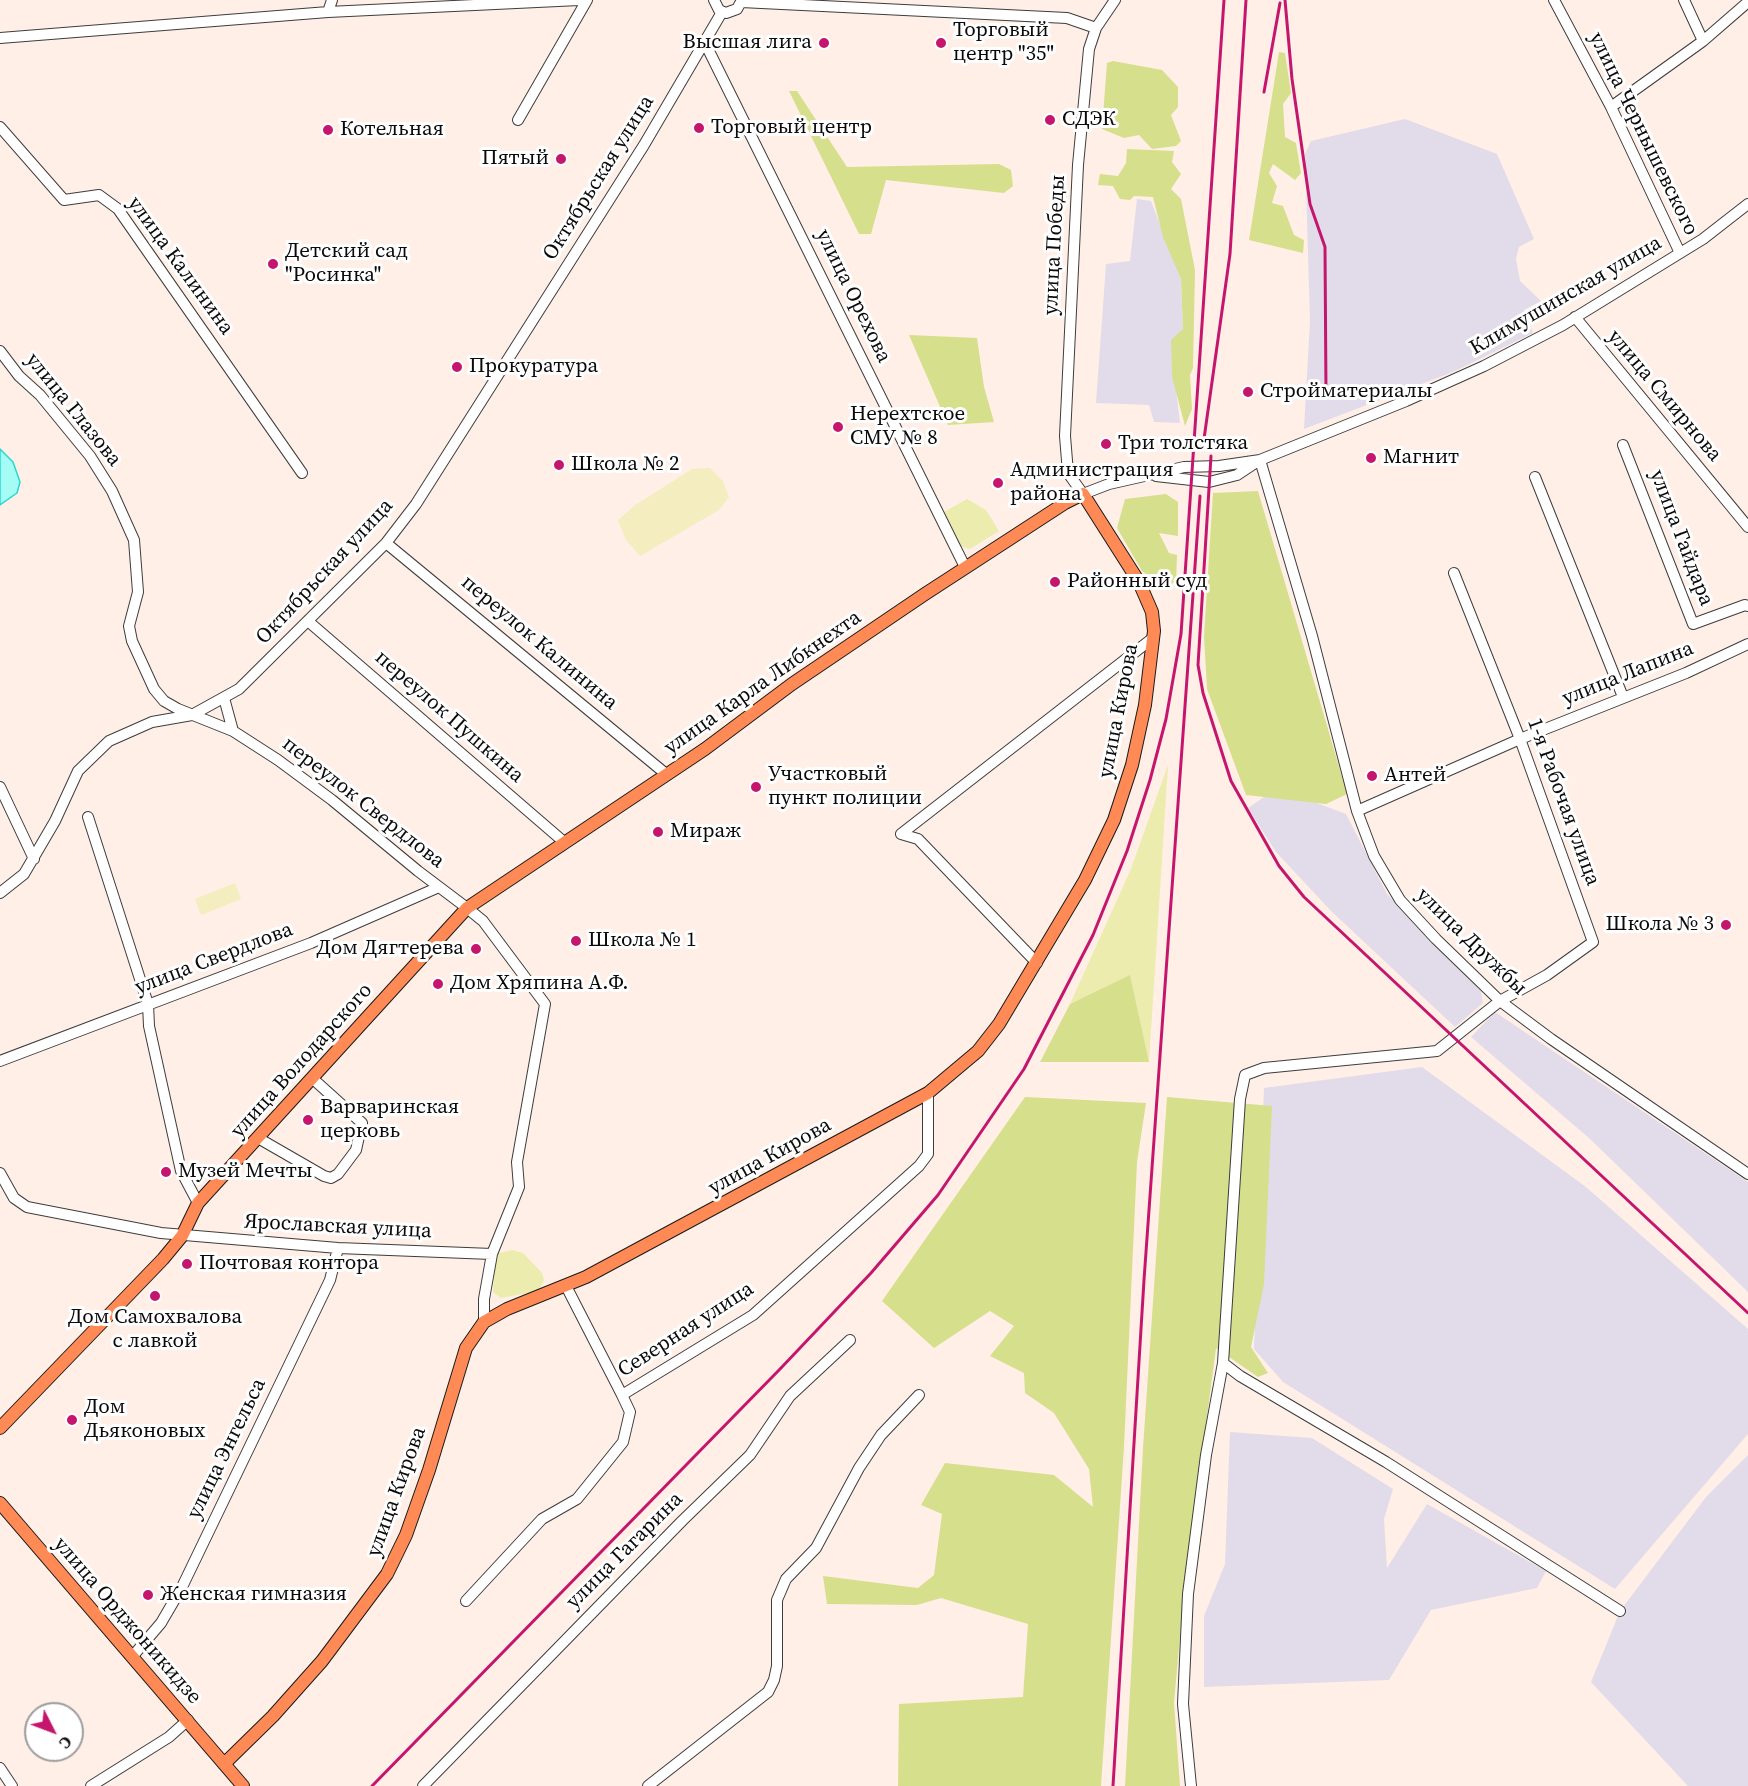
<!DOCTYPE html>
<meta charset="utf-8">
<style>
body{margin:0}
#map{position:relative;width:1748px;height:1786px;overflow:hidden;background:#ffefe6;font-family:"Source Serif 4",serif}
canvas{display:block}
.north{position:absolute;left:24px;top:1702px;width:60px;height:60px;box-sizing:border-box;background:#fff;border:2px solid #9d9d9d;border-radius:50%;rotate:132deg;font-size:16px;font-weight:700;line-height:24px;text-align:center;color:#0a0a0a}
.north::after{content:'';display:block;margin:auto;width:21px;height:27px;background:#c5166e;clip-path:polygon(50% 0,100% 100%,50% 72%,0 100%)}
</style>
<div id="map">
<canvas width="1748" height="1786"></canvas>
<div class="north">С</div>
</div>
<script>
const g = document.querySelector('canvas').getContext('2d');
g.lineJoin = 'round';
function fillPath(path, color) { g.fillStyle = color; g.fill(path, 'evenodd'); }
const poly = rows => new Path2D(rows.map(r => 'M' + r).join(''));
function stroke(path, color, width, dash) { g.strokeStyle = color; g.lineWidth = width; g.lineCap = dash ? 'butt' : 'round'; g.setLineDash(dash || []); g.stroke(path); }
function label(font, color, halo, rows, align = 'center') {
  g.font = font + ' "Source Serif 4",serif'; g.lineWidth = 6; g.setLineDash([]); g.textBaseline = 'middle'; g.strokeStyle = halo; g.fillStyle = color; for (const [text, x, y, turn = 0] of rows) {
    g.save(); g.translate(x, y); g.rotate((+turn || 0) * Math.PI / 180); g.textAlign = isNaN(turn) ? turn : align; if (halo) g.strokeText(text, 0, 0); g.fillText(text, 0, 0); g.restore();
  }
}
fillPath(poly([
 [1405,119,1497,154,1534,239,1519,247,1516,259,1520,281,1541,301,1524,310,1533,333,1453,372,1304,429,1310,321,1305,154,1311,141],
 [1137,199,1151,201,1181,279,1183,330,1176,390,1180,423,1154,422,1149,405,1096,403,1106,264,1130,261],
 [1277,788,1346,814,1387,894,1481,991,1483,1003,1455,1027,1331,911,1276,852,1248,808],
 [1495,1012,1748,1182,1748,1292,1589,1138,1471,1037],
 [1422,1067,1586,1187,1748,1329,1748,1434,1615,1589,1283,1382,1254,1349,1264,1088],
 [1230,1432,1312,1438,1393,1489,1384,1519,1387,1568,1427,1504,1546,1571,1537,1588,1431,1610,1389,1680,1204,1687,1204,1616,1225,1564],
 [1748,1455,1748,1786,1688,1786,1591,1682,1620,1611,1706,1497]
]), '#e2dcea');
fillPath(poly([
 [967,499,986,510,999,531,970,549,961,546,944,512],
 [1168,765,1149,1062,1130,976,1070,1004,1131,869],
 [512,1250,523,1253,542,1273,544,1280,539,1291,501,1298,493,1292,495,1258,499,1253]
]), '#ebecad');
fillPath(poly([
 [1279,52,1285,53,1291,93,1283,104,1285,137,1296,143,1301,173,1295,180,1273,164,1269,173,1277,186,1272,203,1283,206,1294,235,1304,240,1303,253,1249,240],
 [1113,61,1162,70,1178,87,1178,107,1171,115,1181,141,1176,146,1152,149,1139,135,1124,138,1102,129,1107,63],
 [789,91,797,91,847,167,999,164,1011,170,1013,186,1004,193,886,180,871,234,859,234],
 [1127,149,1174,151,1172,162,1181,174,1171,189,1181,199,1195,270,1193,368,1190,375,1192,409,1185,426,1172,377,1171,340,1183,329,1181,279,1163,237,1153,197,1134,196,1130,200,1120,199,1113,186,1098,185,1100,174,1118,176,1126,163],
 [909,335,977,338,984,387,994,422,948,425],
 [1258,491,1347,794,1326,804,1246,795,1207,689,1204,636,1213,493],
 [1166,494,1178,502,1178,536,1159,533,1169,553,1177,555,1176,584,1154,580,1142,571,1117,528,1125,499],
 [1130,975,1149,1062,1040,1062,1070,1004],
 [1025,1097,1146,1103,1137,1162,1124,1447,1101,1786,898,1786,899,1704,1023,1697,1028,1624,941,1598,917,1605,827,1604,823,1576,918,1588,934,1575,942,1514,921,1505,945,1463,1054,1475,1093,1507,1089,1469,1054,1413,1025,1393,1024,1373,990,1356,1014,1326,990,1311,934,1348,882,1301],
 [1167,1097,1272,1106,1264,1284,1251,1347,1268,1373,1258,1377,1216,1348,1184,1591,1174,1703,1180,1786,1125,1786,1143,1448]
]), '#d6df8b');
fillPath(poly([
 [710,468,723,481,729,497,719,510,640,556,626,540,618,520,634,506,692,469],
 [235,883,241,899,201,915,195,899]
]), '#f3edc0');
const water = poly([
 [0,449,13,462,20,482,17,493,0,505,0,449]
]);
fillPath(water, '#a5fcf5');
stroke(water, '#26dad0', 1.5);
const minor = poly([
 [714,0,719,10,726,13,737,9,742,0],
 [1115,0,1096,28,1089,49,1078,165,1065,436,1068,473,1083,494,1109,484,1184,467,1219,466,1260,460,1406,401,1484,366,1563,325,1703,239,1748,204],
 [1554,0,1611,107,1680,253],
 [1684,0,1703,41],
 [741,2,1067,18,1096,28],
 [328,12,332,0],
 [0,38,328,12,579,0],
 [705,43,965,567],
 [1611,107,1703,41,1748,2],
 [518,120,587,0],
 [0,127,64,200,99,195,118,209,302,473],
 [1575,317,1748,527],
 [0,351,19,376,40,395,90,456,112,491,134,540,138,592,129,626,132,641,154,689,164,701,178,709,233,731,278,760,332,800,418,871,467,908,483,921,545,1004,517,1162,519,1187,492,1254,484,1299,484,1322],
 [1623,445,1693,624,1745,605,1748,606],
 [1260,460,1312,636,1357,811,1374,856,1400,900,1436,939,1500,1001,1551,1039,1748,1174],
 [1156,476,1209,482,1237,475,1258,461],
 [1535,477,1623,697],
 [386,543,666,774],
 [309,622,564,842],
 [224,698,233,731],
 [0,787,34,859],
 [1357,811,1520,739,1686,673,1748,644],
 [88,817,148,1004,149,1026,181,1171,198,1203],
 [901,834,1153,638],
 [901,834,918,839,1037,963],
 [0,893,24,874,55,821,78,771,109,741,152,722,192,715,239,689,386,543,416,504,644,145,722,12],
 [0,1061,311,943,439,887],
 [258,1138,324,1176,331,1178,338,1174,356,1150,362,1123,312,1078],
 [0,1173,14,1198,27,1207,161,1233,338,1248,492,1254],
 [566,1286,622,1395],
 [1223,1363,1240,1376,1386,1462,1620,1611],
 [466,1601,542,1519,577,1499,623,1442,630,1412,622,1395,753,1315,919,1166,928,1154,928,1093],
 [132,1657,161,1623,182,1587,330,1280,338,1248],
 [0,1768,12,1786],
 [91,1786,169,1737,188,1720],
 [423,1786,682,1521,750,1455,790,1396,850,1340],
 [648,1786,768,1692,774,1680,777,1666,777,1600,786,1579,816,1548,859,1468,881,1435,919,1395],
 [1191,1786,1183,1704,1188,1594,1206,1455,1223,1363,1240,1099,1245,1075,1264,1068,1437,1051,1500,1001,1547,975,1593,942,1520,739,1454,573]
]);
const major = poly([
 [0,1428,163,1259,182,1236,198,1203,467,908,705,749,792,684,925,594,1065,503,1083,494,1139,582,1152,612,1154,631,1145,705,1132,765,1114,820,1085,880,999,1024,978,1051,928,1093,586,1277,507,1309,484,1322,466,1348,429,1470,406,1535,387,1574,322,1661,273,1716,224,1764],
 [0,1503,243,1786]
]);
stroke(minor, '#3d3d3d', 12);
stroke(major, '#1b1b1b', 14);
stroke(minor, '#fff', 10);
stroke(major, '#ff8a56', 12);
stroke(poly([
 [1285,0,1292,79,1310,204,1325,247,1326,394],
 [1264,92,1280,3],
 [1203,446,1230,254,1246,0],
 [1211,456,1198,665,1203,693,1231,781,1279,866,1304,897,1748,1313],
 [372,1786,781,1368,871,1273,938,1195,1024,1069,1093,935,1127,851,1150,780,1166,719,1181,634,1224,0],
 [1113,1786,1144,1280,1200,496]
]), '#c5166e', 3);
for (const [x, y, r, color] of [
 [824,43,6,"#c5166e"],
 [941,43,6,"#c5166e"],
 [1050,120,6,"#c5166e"],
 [699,128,6,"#c5166e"],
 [328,130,6,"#c5166e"],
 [561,159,6,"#c5166e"],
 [273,264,6,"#c5166e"],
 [457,367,6,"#c5166e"],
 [1248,392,6,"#c5166e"],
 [838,427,6,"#c5166e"],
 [1106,444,6,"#c5166e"],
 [1371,458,6,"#c5166e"],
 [559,465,6,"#c5166e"],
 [998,483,6,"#c5166e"],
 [1055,582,6,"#c5166e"],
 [1372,776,6,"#c5166e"],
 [756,787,6,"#c5166e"],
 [658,832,6,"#c5166e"],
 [1726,925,6,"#c5166e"],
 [576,941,6,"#c5166e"],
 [476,949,6,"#c5166e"],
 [438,984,6,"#c5166e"],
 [308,1120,6,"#c5166e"],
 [166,1172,6,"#c5166e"],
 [187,1264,6,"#c5166e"],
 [155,1296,6,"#c5166e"],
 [72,1420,6,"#c5166e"],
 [148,1595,6,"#c5166e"]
]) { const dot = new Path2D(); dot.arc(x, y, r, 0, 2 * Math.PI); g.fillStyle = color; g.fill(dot); stroke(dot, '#fff', 2); }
label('21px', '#0a0a0a', '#fff', [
 ["Торговый",953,31],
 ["центр \"35\"",953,55],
 ["Высшая лига",812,43,"right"],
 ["СДЭК",1062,120],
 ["Торговый центр",711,128],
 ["Котельная",340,130],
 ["Пятый",549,159,"right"],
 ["Детский сад",285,252],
 ["\"Росинка\"",285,276],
 ["Прокуратура",469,367],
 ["Стройматериалы",1260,392],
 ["Нерехтское",850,415],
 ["СМУ № 8",850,439],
 ["Три толстяка",1118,444],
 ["Магнит",1383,458],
 ["Школа № 2",571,465],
 ["Администрация",1010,471],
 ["района",1010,495],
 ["Районный суд",1067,582],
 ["Участковый",768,775],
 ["пункт полиции",768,799],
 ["Антей",1384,776],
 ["Мираж",670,832],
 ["Школа № 3",1714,925,"right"],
 ["Школа № 1",588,941],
 ["Дом Дягтерева",464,949,"right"],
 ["Дом Хряпина А.Ф.",450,984],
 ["Варваринская",320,1108],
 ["церковь",320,1132],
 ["Музей Мечты",178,1172],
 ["Почтовая контора",199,1264],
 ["Дом Самохвалова",155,1318,"center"],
 ["с лавкой",155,1342,"center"],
 ["Дом",84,1408],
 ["Дьяконовых",84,1432],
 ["Женская гимназия",160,1595]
], 'left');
label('21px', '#0a0a0a', '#fff', [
 ["улица Чернышевского",1643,134,64],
 ["Октябрьская улица",599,178,-58],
 ["улица Победы",1055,245,-87],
 ["улица Калинина",180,266,54],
 ["улица Орехова",853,296,64],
 ["Климушинская улица",1566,296,-30],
 ["улица Смирнова",1664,396,50],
 ["улица Глазова",73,410,51],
 ["улица Гайдара",1681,538,69],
 ["Октябрьская улица",325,572,-47],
 ["переулок Калинина",539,643,40],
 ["улица Лапина",1628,674,-22],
 ["улица Карла Либкнехта",763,683,-35],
 ["улица Кирова",1119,711,-79],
 ["переулок Пушкина",449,717,41],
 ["1-я Рабочая улица",1563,802,70],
 ["переулок Свердлова",363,803,38],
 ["улица Дружбы",1471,942,44],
 ["улица Свердлова",214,959,-21],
 ["улица Володарского",302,1061,-48],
 ["улица Кирова",770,1157,-29],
 ["Ярославская улица",338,1227,3],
 ["Северная улица",686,1330,-33],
 ["улица Энгельса",227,1449,-64],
 ["улица Кирова",397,1492,-70],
 ["улица Гагарина",625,1551,-45],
 ["улица Орджоникидзе",127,1621,49]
]);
</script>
